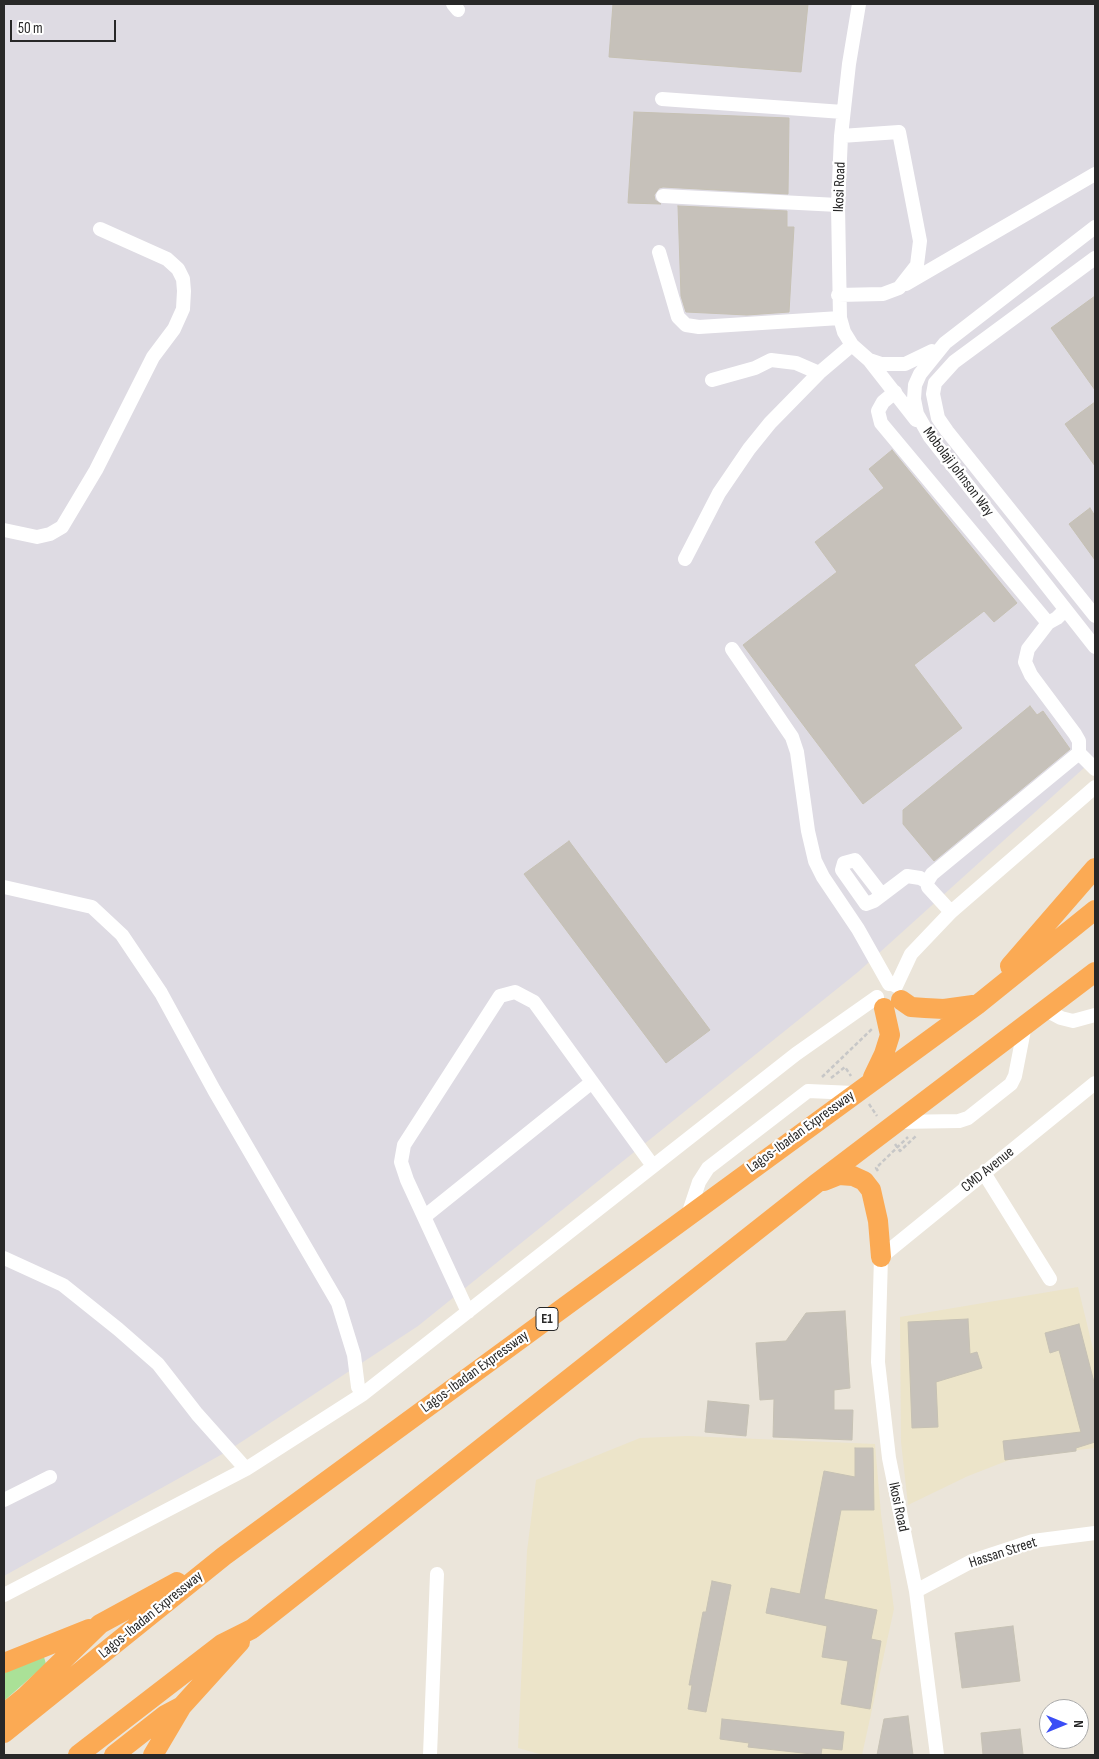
<!DOCTYPE html>
<style>
body{margin:0}
#map{position:relative;width:1099px;height:1759px;overflow:hidden;background:#ebe5da;font-family:"Sofia Sans Condensed",sans-serif}
canvas{display:block}
.frame{position:absolute;inset:0;border:5px solid #282828;pointer-events:none}
.north{position:absolute;left:1039px;top:1699px;width:50px;height:50px;box-sizing:border-box;background:#fff;border:1px solid #a9a9a9;border-radius:50%;rotate:90deg;font-size:14px;font-weight:700;line-height:20px;text-align:center;color:#282828}
.north::after{content:'';display:block;margin:auto;width:18px;height:22px;background:#3b4ef6;clip-path:polygon(50% 0,100% 100%,50% 72%,0 100%)}
.scale{position:absolute;left:10px;top:20px;width:106px;height:22px;box-sizing:border-box;border:2px solid #282828;border-top:0;padding-left:6px;font-size:15px;line-height:18px;white-space:nowrap;color:#282828;-webkit-text-stroke:4px #fff;paint-order:stroke}
</style>
<div id="map">
<canvas width="1099" height="1759"></canvas>
<div class="frame"></div>
<div class="north">N</div>
<div class="scale">50 m</div>
</div>
<script>
const g = document.querySelector('canvas').getContext('2d');
g.lineJoin = 'round';
function fillPath(path, color) { g.fillStyle = color; g.fill(path, 'evenodd'); }
const poly = rows => new Path2D(rows.map(r => 'M' + r).join(''));
function stroke(path, color, width, dash) { g.strokeStyle = color; g.lineWidth = width; g.lineCap = dash ? 'butt' : 'round'; g.setLineDash(dash || []); g.stroke(path); }
function label(font, color, halo, rows, align = 'center') {
  g.font = font + ' "Sofia Sans Condensed",sans-serif'; g.lineWidth = 4.5; g.setLineDash([]); g.textBaseline = 'middle'; g.strokeStyle = halo; g.fillStyle = color; for (const [text, x, y, turn = 0] of rows) {
    g.save(); g.translate(x, y); g.rotate((+turn || 0) * Math.PI / 180); g.textAlign = isNaN(turn) ? turn : align; if (halo) g.strokeText(text, 0, 0); g.fillText(text, 0, 0); g.restore();
  }
}
fillPath(poly([
 [4,4,1095,4,1095,758,858,972,418,1326,226,1452,4,1576]
]), '#dedbe3');
fillPath(poly([
 [1078,1287,1095,1357,1095,1448,1017,1457,968,1476,908,1505,901,1442,900,1317],
 [688,1436,875,1444,881,1514,894,1609,862,1755,543,1755,518,1748,527,1551,536,1480,640,1438]
]), '#ece4c9');
fillPath(poly([
 [44,1657,46,1664,4,1701,4,1673]
]), '#aae197');
const building = poly([
 [613,4,808,4,801,72,609,57,613,4],
 [634,112,789,118,788,194,663,187,659,188,654,195,655,200,661,204,628,203,634,112],
 [678,206,787,211,787,227,794,227,789,312,747,315,686,312,681,296,678,206],
 [1095,296,1095,390,1051,328,1095,296],
 [1095,402,1095,466,1065,424,1095,402],
 [892,450,1017,603,994,622,984,611,914,665,962,728,863,804,743,645,837,572,815,542,884,488,869,469,892,450],
 [1090,508,1095,516,1095,560,1069,524,1090,508],
 [1030,706,1037,715,1043,711,1070,749,934,861,903,824,903,810,1030,706],
 [569,841,710,1030,666,1063,524,874,569,841],
 [845,1311,850,1388,834,1390,834,1410,853,1410,852,1440,773,1437,774,1399,760,1400,756,1343,786,1341,806,1313,845,1311],
 [968,1319,970,1354,977,1352,982,1368,936,1382,938,1427,912,1428,908,1322,968,1319],
 [1079,1324,1095,1386,1095,1442,1076,1448,1076,1451,1005,1460,1003,1441,1081,1432,1059,1350,1050,1353,1045,1333,1079,1324],
 [708,1401,749,1405,746,1436,705,1432,708,1401],
 [855,1448,873,1448,874,1510,841,1510,824,1599,877,1610,871,1639,881,1641,870,1709,841,1704,848,1661,822,1657,827,1626,766,1613,771,1588,800,1594,824,1471,855,1477,855,1448],
 [712,1581,731,1585,706,1712,688,1709,692,1685,689,1685,703,1612,706,1612,712,1581],
 [1013,1626,1020,1681,962,1688,955,1633,1013,1626],
 [908,1716,913,1755,877,1755,884,1719,908,1716],
 [722,1719,844,1732,842,1750,822,1748,821,1755,748,1747,749,1743,720,1739,722,1719],
 [1020,1729,1023,1754,983,1755,981,1733,1020,1729]
]);
fillPath(building, '#c6c1ba');
stroke(building, '#c6c1b4', 1);
stroke(poly([
 [822,1077,872,1029],
 [831,1078,845,1067,851,1076],
 [869,1104,877,1116],
 [895,1144,900,1151,917,1135],
 [878,1171,876,1168,908,1137]
]), '#c7c7c7', 2.5, [4, 2.5]);
stroke(poly([
 [453,4,458,10],
 [859,4,849,64,841,136,838,205,840,318,844,332,852,345,869,360,916,420],
 [662,99,843,112],
 [663,196,838,205],
 [1095,227,945,343,920,374,915,385,914,399,917,414,930,437,1095,647],
 [659,252,678,317,686,325,699,327,840,318],
 [1095,258,954,362,935,383,933,394,938,418,947,431,1095,616],
 [906,284,1095,174],
 [838,295,883,294,899,288,917,265,920,241,899,132,841,136],
 [869,360,881,364,905,364,932,351],
 [712,380,755,368,771,360,796,363,819,373],
 [895,392,883,402,878,411,881,423,1048,623],
 [4,530,37,537,50,534,62,527,96,470,153,357,174,329,183,309,184,291,183,279,178,269,167,259,100,229],
 [685,559,719,493,749,449,770,423,819,373,852,345],
 [732,649,792,737,797,752,808,831,815,861,823,877,858,929,889,984],
 [1079,753,1095,769],
 [4,887,92,907,122,935,161,993,214,1090,338,1303,354,1355,358,1387,363,1394],
 [882,895,855,860,844,863,842,870,866,904,874,901,907,876,920,878,927,882],
 [951,912,928,887,927,882,932,874,1079,753,1079,741,1075,734,1031,675,1025,662,1028,649,1048,623,1057,618,1065,610],
 [896,986,911,954,951,912,1095,787],
 [1046,1010,1061,1018,1073,1021,1095,1015],
 [897,1122,959,1121,968,1118,1011,1084,1015,1076,1025,1025],
 [984,1173,1050,1279],
 [688,1215,699,1182,708,1168,808,1091,854,1093],
 [424,1217,592,1082],
 [4,1258,63,1285,118,1329,158,1364,197,1414,246,1469],
 [468,1312,407,1180,401,1162,404,1145,500,996,515,992,534,1002,653,1166],
 [4,1500,50,1477],
 [916,1591,972,1561,1033,1541,1095,1533],
 [4,1595,246,1469,363,1394,796,1054,877,997],
 [430,1755,437,1574],
 [937,1755,916,1591,889,1458,878,1362,881,1257,1095,1083]
]), '#fff', 14);
stroke(poly([
 [1010,966,1095,868],
 [901,1000,911,1007,925,1008,944,1009,973,1005],
 [873,1077,884,1054,890,1035,884,1008],
 [824,1181,839,1175,853,1176,864,1181,871,1190,878,1221,881,1257],
 [4,1663,89,1629],
 [4,1714,26,1696,100,1624,177,1582],
 [4,1733,224,1556,977,1005,1095,910],
 [78,1755,222,1644,252,1629,817,1183,1095,972],
 [114,1755,165,1715,182,1706,240,1642],
 [153,1755,182,1706]
]), '#fbaa54', 20);
for (const [x, y, w] of [
 [547,1319,22]
]) { const box = new Path2D(); box.roundRect(x - w / 2, y - 11.5, w, 23, 4); g.fillStyle = '#fff'; g.fill(box); stroke(box, '#282828', 1); }
label('bold 14px', '#282828', null, [
 ["E1",547,1319]
]);
label('15px', '#282828', '#fff', [
 ["Ikosi Road",840,187,-88],
 ["Mobolaji Johnson Way",958,472,53],
 ["Lagos-Ibadan Expressway",801,1132,-36],
 ["CMD Avenue",988,1170,-39],
 ["Lagos-Ibadan Expressway",475,1372,-36],
 ["Ikosi Road",898,1507,78],
 ["Hassan Street",1003,1553,-18],
 ["Lagos-Ibadan Expressway",151,1615,-39]
]);
</script>
